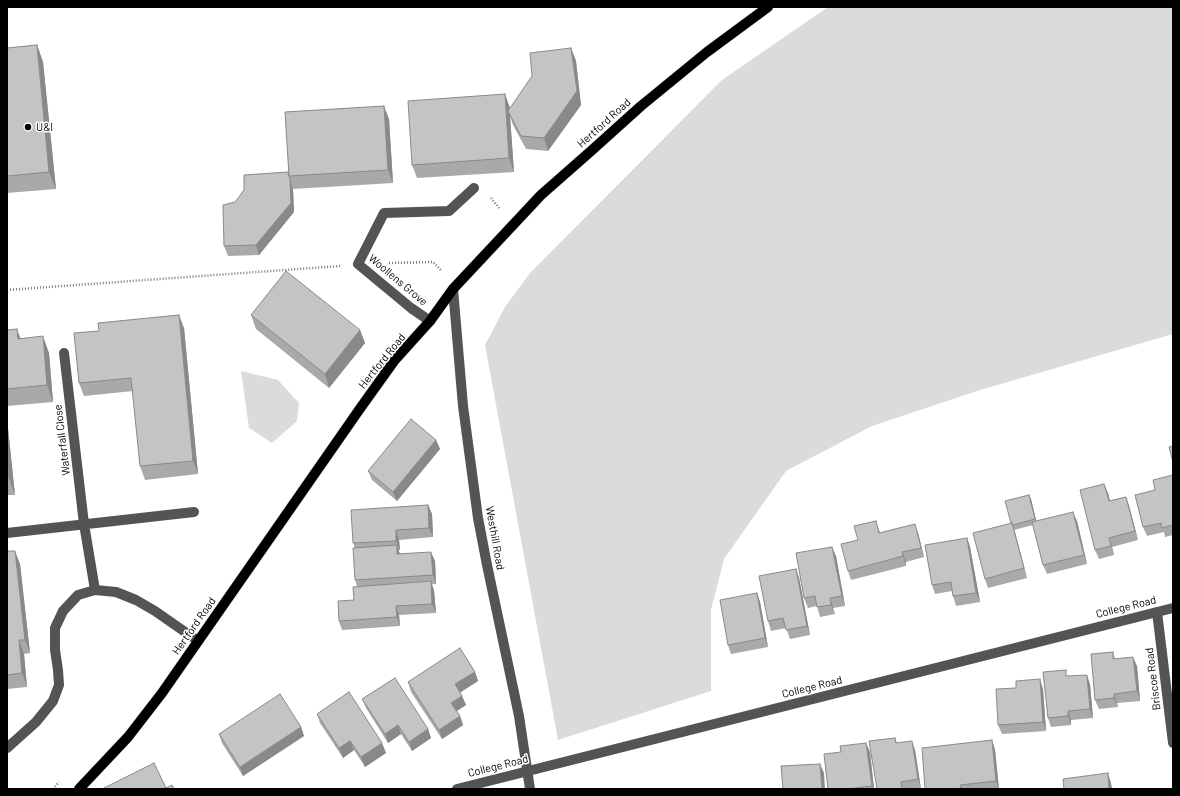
<!DOCTYPE html>
<style>
body{margin:0}
#map{position:relative;width:1180px;height:796px;overflow:hidden;background:#fff;font-family:Barlow,sans-serif}
canvas{display:block}
.frame{position:absolute;inset:0;border:8px solid #000;pointer-events:none}
</style>
<div id="map">
<canvas width="1180" height="796"></canvas>
<div class="frame"></div>
</div>
<script>
const g = document.querySelector('canvas').getContext('2d');
g.lineJoin = 'round';
function fillPath(path, color) { g.fillStyle = color; g.fill(path, 'evenodd'); }
const poly = rows => new Path2D(rows.map(r => 'M' + r).join(''));
function stroke(path, color, width, dash) { g.strokeStyle = color; g.lineWidth = width; g.lineCap = dash ? 'butt' : 'round'; g.setLineDash(dash || []); g.stroke(path); }
function label(font, color, halo, rows, align = 'center') {
  g.font = font + ' Barlow,sans-serif'; g.lineWidth = 3; g.setLineDash([]); g.textBaseline = 'middle'; g.strokeStyle = halo; g.fillStyle = color; for (const [text, x, y, turn = 0] of rows) {
    g.save(); g.translate(x, y); g.rotate((+turn || 0) * Math.PI / 180); g.textAlign = isNaN(turn) ? turn : align; if (halo) g.strokeText(text, 0, 0); g.fillText(text, 0, 0); g.restore();
  }
}
fillPath(poly([
 [828,7,1173,7,1173,334,980,390,872,426,786,471,724,559,711,610,711,691,558,740,485,345,505,307,530,273,722,80],
 [241,371,278,380,299,403,297,421,272,443,249,428]
]), '#dbdbdb');
const major = poly([
 [79,789,128,737,162,693,359,410,394,361,430,321,453,289,541,195,591,151,641,106,707,52,768,7]
]);
stroke(major, '#dbdbdb', 11);
stroke(poly([
 [491,198,500,209],
 [389,263,433,262,442,271],
 [7,290,340,266],
 [53,789,59,782]
]), '#767676', 2.5, [1, 2]);
stroke(poly([
 [453,289,463,406,478,518,487,565,519,716,530,789],
 [430,321,411,308,358,264,384,213,449,211,474,188],
 [64,353,84,524,95,590],
 [7,533,194,512],
 [1157,612,1173,743],
 [7,748,36,722,53,701,59,685,58,670,55,650,55,628,63,611,78,595,95,590,116,592,136,600,155,611,198,641],
 [457,789,1173,608]
]), '#545454', 10);
stroke(major, '#000', 10);
fillPath(poly([
 [37,45,43,62,56,189,7,193,7,48],
 [571,48,576,61,581,105,548,151,526,149,513,125,510,116,514,172,417,178,412,165,505,94,510,110],
 [389,119,393,183,293,189,294,212,259,255,228,256,224,246,235,202,288,172],
 [251,315,360,330,365,343,329,388,256,329],
 [184,328,198,474,145,480,140,466,133,391,84,396,79,383],
 [17,329,20,338,49,353,53,402,7,406,7,330],
 [7,419,15,495,7,495],
 [436,440,440,449,397,501,372,480,368,471],
 [1173,475,1173,535,1165,537,1164,532,1147,536,1143,527],
 [1108,493,1110,501,1126,497,1129,506,1138,540,1112,547,1114,555,1099,559,1095,550],
 [1031,499,1036,521,1077,521,1087,564,1047,574,1043,565,1033,525,1014,530,1027,578,988,588,985,579,1011,523],
 [428,505,432,514,433,537,399,540,400,550,398,550,400,554,435,561,436,584,432,584,434,591,436,613,399,615,400,626,342,630,339,621,354,600,357,586,355,580,355,548,353,543],
 [879,530,880,533,918,533,924,557,906,562,906,566,851,580,848,571,858,540],
 [967,538,970,547,980,602,956,606,953,596,952,591,935,594,932,585],
 [7,551,20,564,30,653,24,654,27,687,7,689],
 [836,556,845,606,833,608,835,614,820,617,817,606,808,608,804,598],
 [796,569,799,578,810,635,790,639,786,628,771,631,768,621],
 [757,593,760,602,768,647,731,654,728,645],
 [1113,652,1115,659,1137,666,1140,701,1117,703,1118,707,1099,709,1095,700],
 [475,672,478,681,460,692,462,696,466,705,457,711,460,716,463,725,442,739,411,692,408,682],
 [1068,676,1090,684,1093,718,1071,720,1071,725,1051,727,1048,718],
 [1043,689,1046,731,1002,734,998,725],
 [362,699,428,729,431,738,412,751,401,734,388,743,366,708],
 [317,714,382,743,386,753,365,767,354,750,343,758,320,723],
 [301,727,304,736,243,776,222,743,219,734],
 [895,738,897,743,915,750,921,789,877,789],
 [992,740,995,750,999,789,925,789],
 [870,752,874,789,828,789]
]), '#a9a9a9');
fillPath(poly([
 [37,45,43,62,56,189,49,172],
 [571,48,576,61,581,105,548,151,544,138],
 [505,94,510,108,510,114,508,111,510,116,514,172,509,158],
 [384,106,389,119,393,183,388,170],
 [290,179,293,189,294,212,259,255,256,245],
 [179,315,184,328,198,474,193,461],
 [17,329,23,346,18,339],
 [360,330,365,343,329,388,325,374],
 [43,336,49,353,53,402,47,385],
 [7,419,15,495,9,478,7,460],
 [436,440,440,449,397,501,393,492],
 [1104,484,1108,493,1112,510,1109,501],
 [1029,495,1031,499,1037,524,1035,519],
 [1126,497,1129,506,1138,540,1135,531],
 [428,505,432,514,433,537,429,528],
 [1073,512,1077,521,1087,564,1084,555],
 [876,521,879,530,882,543,879,533],
 [1012,523,1015,532,1027,578,1024,568],
 [915,524,918,533,924,557,921,548],
 [396,530,399,540,400,550,396,541],
 [967,538,970,547,980,602,976,593],
 [1109,538,1112,547,1114,555,1111,546],
 [397,545,400,554,397,554],
 [832,547,836,556,845,606,842,596],
 [15,551,20,564,30,653,25,640],
 [431,552,435,561,436,584,433,575],
 [902,552,906,562,906,566,903,556],
 [796,569,799,578,810,635,807,626],
 [431,581,434,591,436,613,432,604],
 [757,593,760,602,768,647,765,638],
 [830,598,833,608,835,614,831,605],
 [396,606,399,615,400,626,397,617],
 [19,640,24,654,27,687,22,673],
 [1133,657,1137,666,1140,701,1137,691],
 [475,672,478,681,458,694,455,684],
 [1087,675,1090,684,1093,718,1090,709],
 [1040,679,1043,689,1046,731,1043,722],
 [1114,694,1117,703,1118,707,1114,698],
 [462,696,466,705,455,712,451,703],
 [1068,711,1071,720,1071,725,1068,716],
 [460,716,463,725,442,739,439,730],
 [398,725,401,734,388,743,385,734],
 [301,727,304,736,243,776,240,767],
 [428,729,431,738,412,751,409,742],
 [992,740,995,750,999,789,996,781],
 [350,741,354,750,343,758,339,748],
 [912,741,915,750,921,789,918,779],
 [382,743,386,753,365,767,361,757],
 [866,743,870,752,874,789,873,789,872,786],
 [820,764,824,773,825,789,822,789],
 [1108,773,1111,783,1112,789,1109,789]
]), '#898989');
const building = poly([
 [37,45,49,172,7,176,7,48,37,45],
 [571,48,577,91,544,138,521,136,508,111,532,76,530,53,571,48],
 [505,94,509,158,412,165,408,101,505,94],
 [384,106,388,170,289,176,285,112,384,106],
 [288,172,289,176,290,179,291,203,256,245,224,246,223,205,235,202,244,190,244,175,288,172],
 [286,271,360,330,325,374,251,315,286,271],
 [179,315,193,461,140,466,131,378,79,383,74,333,99,331,98,323,179,315],
 [17,329,18,339,43,336,47,385,7,389,7,330,17,329],
 [411,419,436,440,393,492,368,471,411,419],
 [1173,446,1173,462,1169,447,1173,446],
 [7,460,9,478,7,478,7,460],
 [1173,475,1173,525,1162,528,1161,523,1143,527,1135,495,1155,490,1153,480,1173,475],
 [1104,484,1109,501,1126,497,1135,531,1109,538,1111,546,1095,550,1080,490,1104,484],
 [1029,495,1035,519,1013,525,1012,523,1011,523,1005,501,1029,495],
 [428,505,429,528,396,530,396,541,353,543,351,510,428,505],
 [1073,512,1084,555,1043,565,1032,522,1073,512],
 [876,521,879,533,915,524,921,548,902,552,903,556,848,571,841,544,858,540,854,526,876,521],
 [1012,523,1024,568,985,579,973,533,1012,523],
 [967,538,976,593,953,596,951,582,932,585,925,545,967,538],
 [397,545,397,554,431,552,433,575,355,580,353,548,397,545],
 [832,547,842,596,830,598,831,605,817,607,815,596,804,598,796,553,832,547],
 [7,551,15,551,25,640,19,640,22,673,7,675,7,551],
 [796,569,807,626,786,630,783,618,768,621,759,576,796,569],
 [431,581,432,604,396,606,397,617,339,621,338,601,354,600,353,587,431,581],
 [757,593,765,638,728,645,720,600,757,593],
 [460,648,475,672,455,684,462,696,451,703,460,716,439,730,408,682,460,648],
 [1113,652,1113,659,1133,657,1137,691,1114,694,1114,698,1095,700,1091,654,1113,652],
 [1066,670,1066,676,1087,675,1090,709,1068,711,1068,716,1048,718,1043,672,1066,670],
 [395,678,428,729,409,742,398,725,385,734,362,699,395,678],
 [1040,679,1043,722,998,725,996,689,1016,688,1016,681,1040,679],
 [349,692,382,743,361,757,350,741,339,748,317,714,349,692],
 [280,694,301,727,240,767,219,734,280,694],
 [895,738,896,743,912,741,918,779,901,782,902,789,877,789,869,741,895,738],
 [992,740,996,781,960,785,961,789,925,789,922,748,992,740],
 [866,743,872,786,847,789,828,789,824,754,841,752,840,746,866,743],
 [154,763,166,788,172,785,174,789,102,789,154,763],
 [820,764,822,789,783,789,781,766,820,764],
 [1108,773,1109,789,1064,789,1063,779,1108,773]
]);
fillPath(building, '#c4c4c4');
stroke(building, '#898989', 1);
for (const [x, y, r, color] of [
 [28,127,4,"#000"]
]) { const dot = new Path2D(); dot.arc(x, y, r, 0, 2 * Math.PI); g.fillStyle = color; g.fill(dot); stroke(dot, '#fff', 1.5); }
label('11px', '#000', '#fff', [
 ["Hertford Road",604,123,-42],
 ["Woollens Grove",398,280,40],
 ["Hertford Road",382,361,-51],
 ["Waterfall Close",62,440,-97],
 ["Westhill Road",495,538,80],
 ["College Road",1126,607,-14],
 ["Hertford Road",194,626,-55],
 ["Briscoe Road",1153,679,-97],
 ["College Road",812,687,-14],
 ["College Road",498,766,-14]
]);
label('11px', '#000', '#fff', [
 ["U&I",36,127]
], 'left');
</script>
